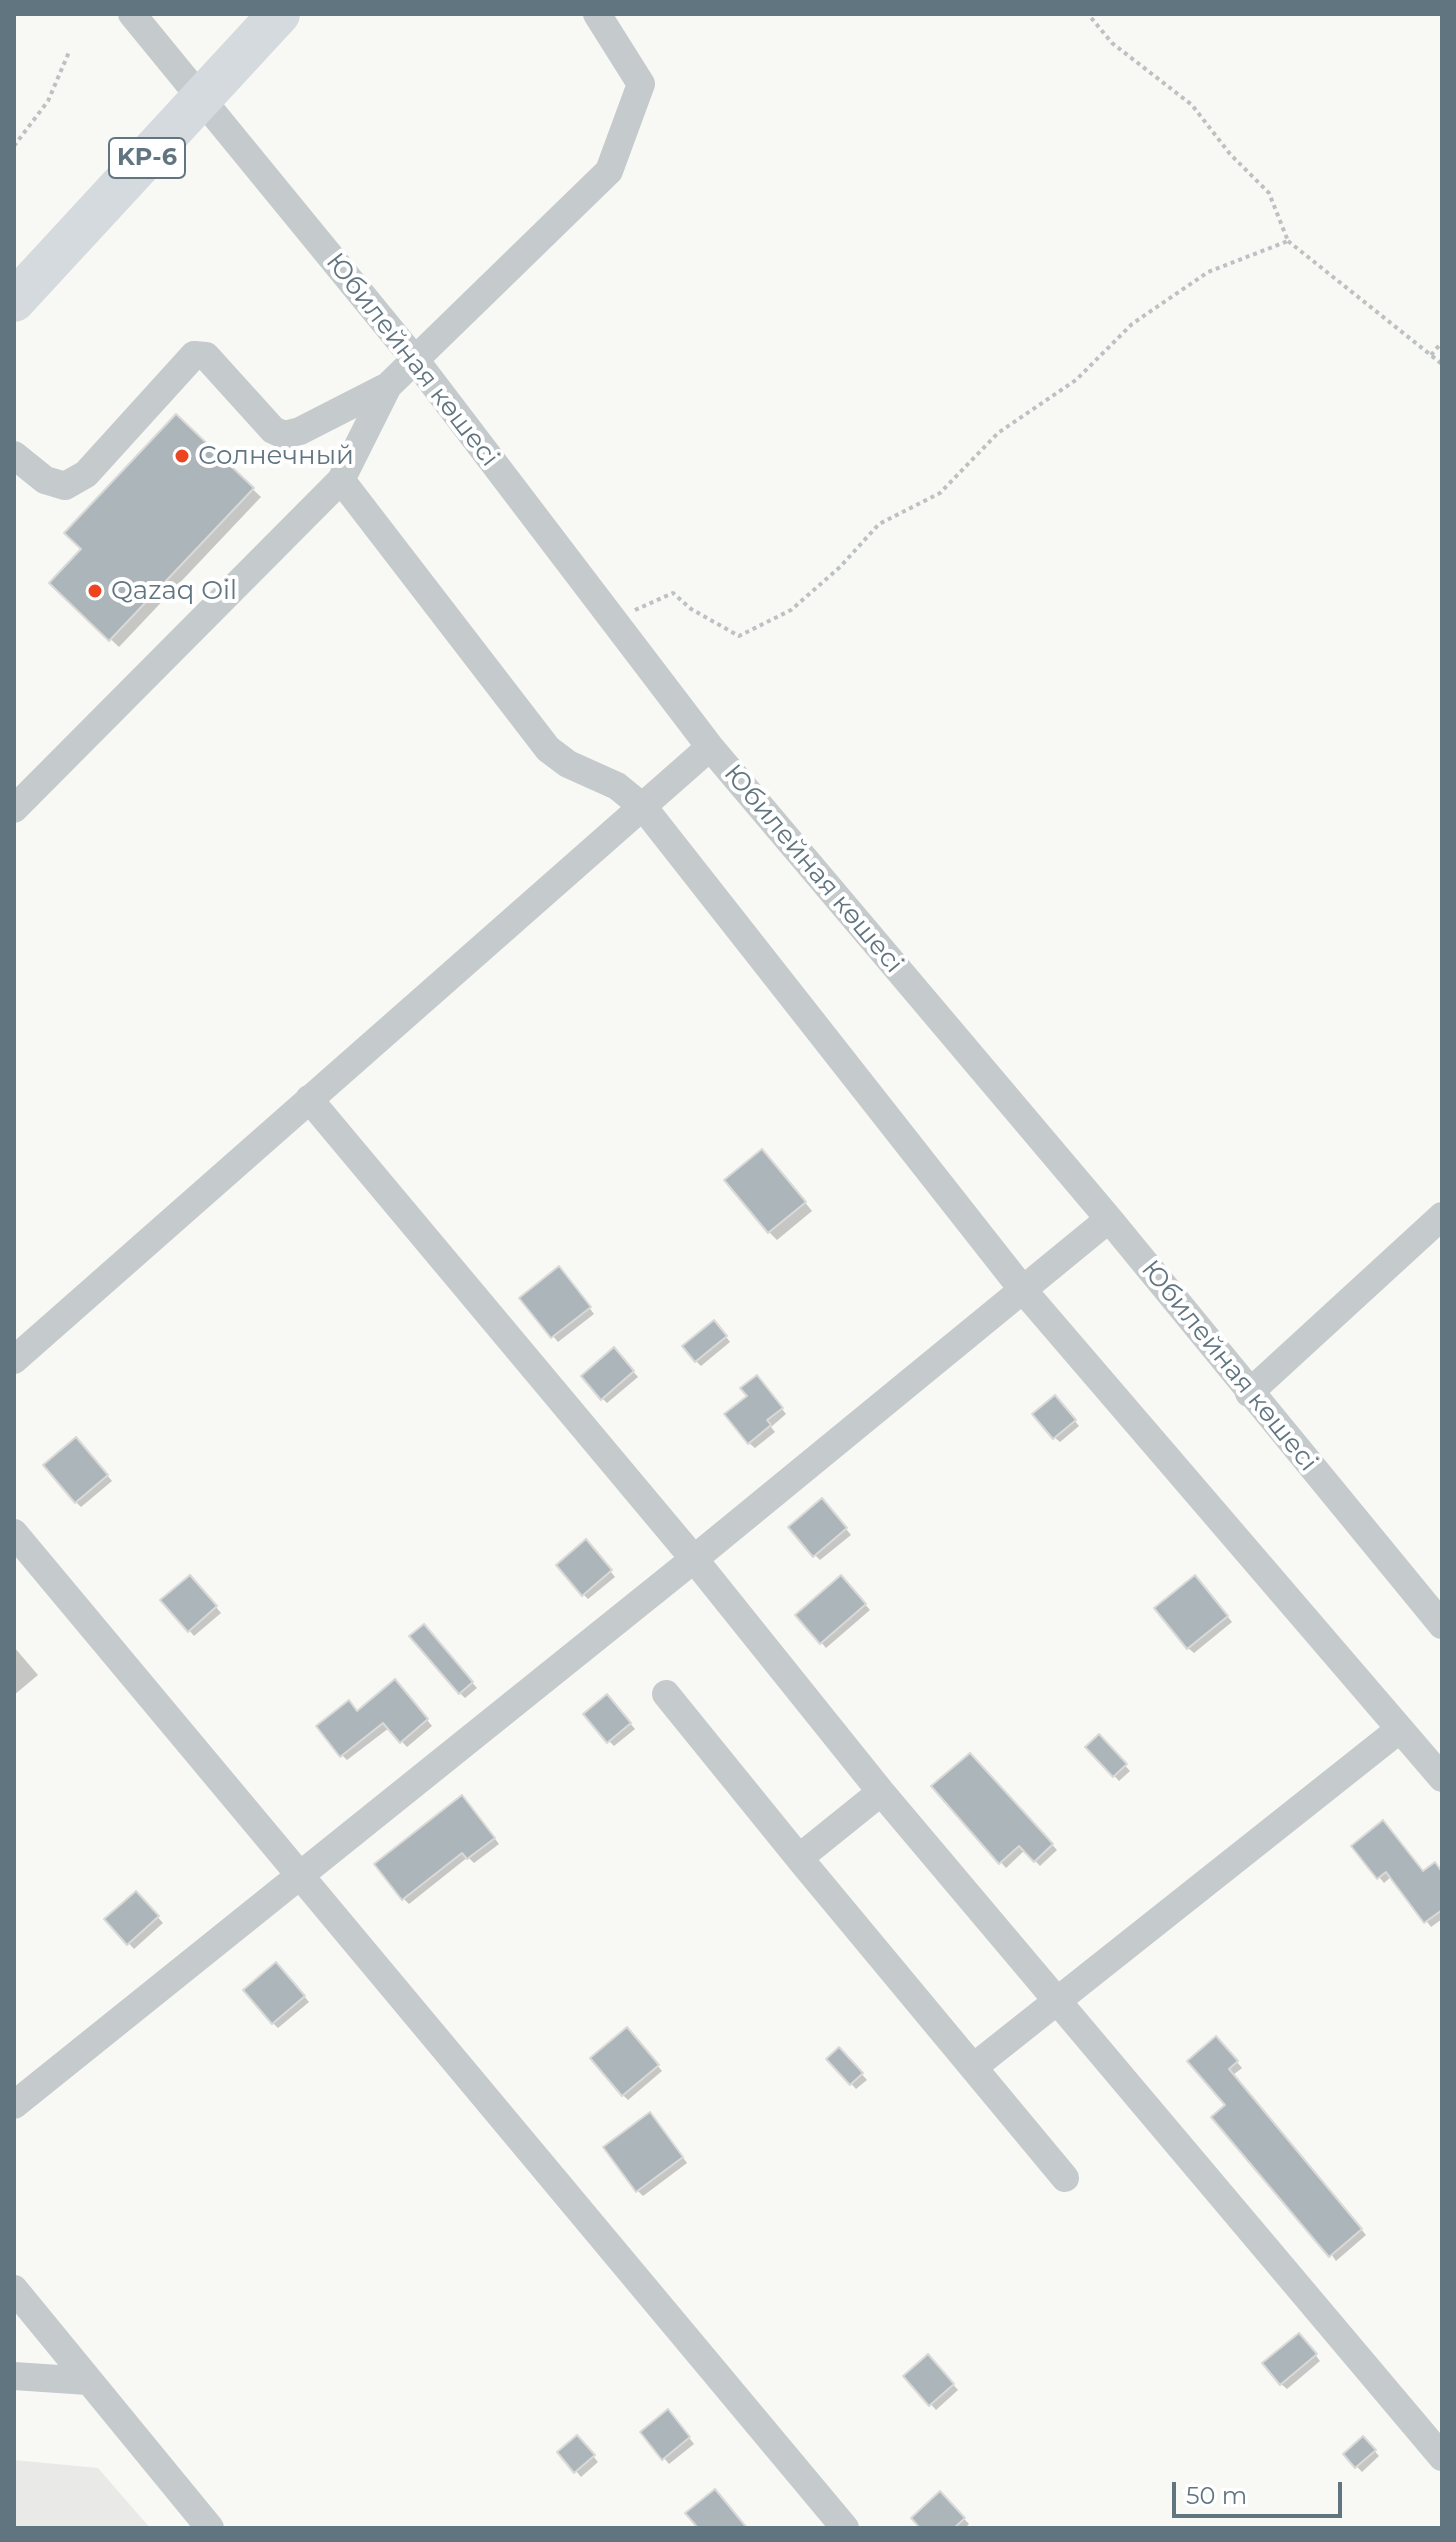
<!DOCTYPE html>
<meta charset="utf-8">
<style>
body{margin:0}
#map{position:relative;width:1456px;height:2542px;overflow:hidden;background:#f8f8f5;font-family:Montserrat,sans-serif}
canvas{display:block}
.frame{position:absolute;inset:0;border:16px solid #617581;pointer-events:none}
.scale{position:absolute;left:1172px;top:2482px;width:170px;height:36px;box-sizing:border-box;border:4px solid #617581;border-top:0;padding-left:10px;font-size:24px;line-height:28px;white-space:nowrap;color:#617581;-webkit-text-stroke:6px #fff;paint-order:stroke}
</style>
<div id="map">
<canvas width="1456" height="2542"></canvas>
<div class="frame"></div>
<div class="scale">50 m</div>
</div>
<script>
const g = document.querySelector('canvas').getContext('2d');
g.lineJoin = 'round';
function fillPath(path, color) { g.fillStyle = color; g.fill(path, 'evenodd'); }
const poly = rows => new Path2D(rows.map(r => 'M' + r).join(''));
function stroke(path, color, width, dash) { g.strokeStyle = color; g.lineWidth = width; g.lineCap = dash ? 'butt' : 'round'; g.setLineDash(dash || []); g.stroke(path); }
function label(font, color, halo, rows, align = 'center') {
  g.font = font + ' Montserrat,sans-serif'; g.lineWidth = 8; g.setLineDash([]); g.textBaseline = 'middle'; g.strokeStyle = halo; g.fillStyle = color; for (const [text, x, y, turn = 0] of rows) {
    g.save(); g.translate(x, y); g.rotate((+turn || 0) * Math.PI / 180); g.textAlign = isNaN(turn) ? turn : align; if (halo) g.strokeText(text, 0, 0); g.fillText(text, 0, 0); g.restore();
  }
}
fillPath(poly([
 [14,2460,98,2468,150,2528,14,2528]
]), '#e9e9e8');
fillPath(poly([
 [176,417,261,497,119,647,51,583,83,549],
 [771,1160,812,1211,777,1240,769,1232],
 [564,1274,594,1314,558,1342,522,1298],
 [719,1328,730,1342,701,1366,696,1361],
 [619,1355,638,1377,607,1403,602,1398],
 [762,1383,786,1414,771,1427,775,1432,755,1448,749,1443],
 [1060,1403,1079,1426,1060,1442,1054,1437],
 [82,1445,112,1481,81,1507,76,1502],
 [827,1506,851,1535,820,1560,815,1555],
 [591,1547,615,1577,588,1599,583,1594],
 [195,1582,221,1613,194,1636,189,1630],
 [846,1582,870,1610,826,1648,821,1642],
 [1200,1582,1232,1622,1194,1653,1188,1648],
 [429,1632,477,1688,465,1698,460,1693],
 [14,1647,38,1675,14,1695],
 [400,1687,432,1726,407,1747,389,1728,347,1760,342,1755,358,1713],
 [612,1702,635,1729,614,1746,609,1741],
 [1099,1737,1130,1771,1119,1781,1088,1747],
 [970,1756,1057,1850,1040,1866,1025,1850,1006,1868,934,1786],
 [467,1803,499,1844,474,1863,468,1857,409,1904,404,1899],
 [1354,1846,1423,1874,1442,1873,1442,1919,1431,1927,1392,1876,1384,1883],
 [136,1893,163,1923,134,1949,107,1919],
 [281,1969,309,2002,278,2028,273,2023],
 [632,2035,662,2071,628,2100,623,2095],
 [1221,2044,1242,2068,1233,2075,1366,2235,1336,2261,1228,2105],
 [839,2049,867,2080,856,2089,829,2059],
 [655,2120,687,2163,643,2196,638,2191],
 [1304,2340,1320,2361,1287,2389,1281,2384],
 [933,2362,958,2390,936,2410,906,2376],
 [673,2417,694,2444,669,2464,664,2458],
 [1363,2438,1379,2456,1362,2472,1345,2454],
 [582,2443,598,2462,581,2477,576,2471],
 [940,2494,969,2524,965,2528,923,2528]
]), '#0003');
const building = poly([
 [176,414,254,488,109,641,49,583,81,549,64,533,176,414],
 [762,1149,806,1202,768,1233,724,1180,762,1149],
 [559,1266,591,1307,551,1338,519,1298,559,1266],
 [714,1320,727,1336,695,1362,682,1346,714,1320],
 [614,1347,634,1371,601,1400,581,1376,614,1347],
 [757,1375,783,1408,767,1420,771,1425,748,1444,724,1414,747,1396,740,1388,757,1375],
 [1055,1395,1076,1420,1053,1439,1032,1414,1055,1395],
 [76,1437,108,1475,75,1503,43,1465,76,1437],
 [822,1498,847,1528,813,1557,788,1527,822,1498],
 [586,1539,612,1570,582,1596,556,1565,586,1539],
 [190,1575,217,1606,188,1632,160,1600,190,1575],
 [841,1575,866,1604,820,1644,795,1615,841,1575],
 [1195,1575,1228,1616,1187,1649,1154,1608,1195,1575],
 [424,1624,473,1682,459,1694,409,1636,424,1624],
 [395,1679,428,1719,400,1743,383,1723,340,1757,316,1726,349,1700,357,1711,395,1679],
 [607,1694,631,1723,607,1743,583,1714,607,1694],
 [1099,1734,1127,1764,1113,1777,1085,1747,1099,1734],
 [970,1753,1053,1844,1034,1862,1019,1846,999,1864,931,1786,970,1753],
 [462,1795,495,1838,467,1859,462,1853,402,1900,374,1864,462,1795],
 [1383,1820,1423,1871,1435,1862,1442,1872,1442,1910,1424,1923,1386,1872,1377,1879,1351,1846,1383,1820],
 [136,1891,159,1916,127,1945,104,1919,136,1891],
 [276,1962,305,1996,272,2024,243,1990,276,1962],
 [627,2027,659,2065,622,2096,590,2058,627,2027],
 [1216,2036,1238,2061,1229,2069,1362,2229,1329,2257,1211,2117,1225,2105,1187,2061,1216,2036],
 [839,2047,863,2073,850,2085,826,2059,839,2047],
 [650,2112,683,2157,636,2192,603,2147,650,2112],
 [1299,2333,1317,2354,1280,2385,1262,2363,1299,2333],
 [928,2354,954,2384,929,2406,903,2376,928,2354],
 [668,2409,690,2437,662,2460,640,2432,668,2409],
 [577,2435,595,2455,574,2473,557,2452,577,2435],
 [1363,2436,1376,2450,1355,2468,1343,2454,1363,2436],
 [715,2489,747,2528,698,2528,685,2513,715,2489],
 [940,2491,965,2518,954,2528,920,2528,911,2518,940,2491]
]);
fillPath(building, '#acb5ba');
stroke(building, '#d9d9d7', 2);
stroke(poly([
 [14,146,48,101,69,52],
 [1288,241,1442,364],
 [1431,355,1442,342],
 [635,610,673,593,691,609,739,636,791,610,840,567,879,524,940,493,998,433,1076,380,1132,324,1208,272,1288,241,1269,193,1230,154,1192,105,1112,43,1088,14]
]), '#bec1c3', 4, [4, 4]);
stroke(poly([
 [132,14,416,361,710,747,1109,1219,1442,1625],
 [14,455,45,480,65,486,86,474,194,355,206,356,273,430,284,435,300,431,388,386,609,171,641,84,597,14],
 [341,480,548,749,568,764,617,786,644,808,1023,1290,1442,1778],
 [14,809,341,480,388,386],
 [309,1099,694,1559,881,1792,1442,2457],
 [14,1360,710,747],
 [1249,1393,1442,1216],
 [14,1533,845,2528],
 [666,1694,799,1858,881,1792],
 [799,1858,1065,2178],
 [975,2066,1400,1729],
 [14,2105,694,1559,1109,1219],
 [14,2289,210,2528],
 [14,2376,88,2381]
]), '#c5cacc', 28);
stroke(poly([
 [14,301,279,14]
]), '#d5dade', 42);
for (const [x, y, r, color] of [
 [182,456,8,"#ec4520"],
 [95,591,8,"#ec4520"]
]) { const dot = new Path2D(); dot.arc(x, y, r, 0, 2 * Math.PI); g.fillStyle = color; g.fill(dot); stroke(dot, '#fff', 3); }
for (const [x, y, w] of [
 [147,158,76]
]) { const box = new Path2D(); box.roundRect(x - w / 2, y - 20, w, 40, 6); g.fillStyle = '#fff'; g.fill(box); stroke(box, '#617581', 2); }
label('bold 24px', '#617581', null, [
 ["KP-6",147,158]
]);
label('26px', '#617581', '#fff', [
 ["Юбилейная көшесі",412,360,52],
 ["Юбилейная көшесі",813,869,50],
 ["Юбилейная көшесі",1229,1366,51]
]);
label('26px', '#617581', '#fff', [
 ["Солнечный",198,456],
 ["Qazaq Oil",111,591]
], 'left');
</script>
